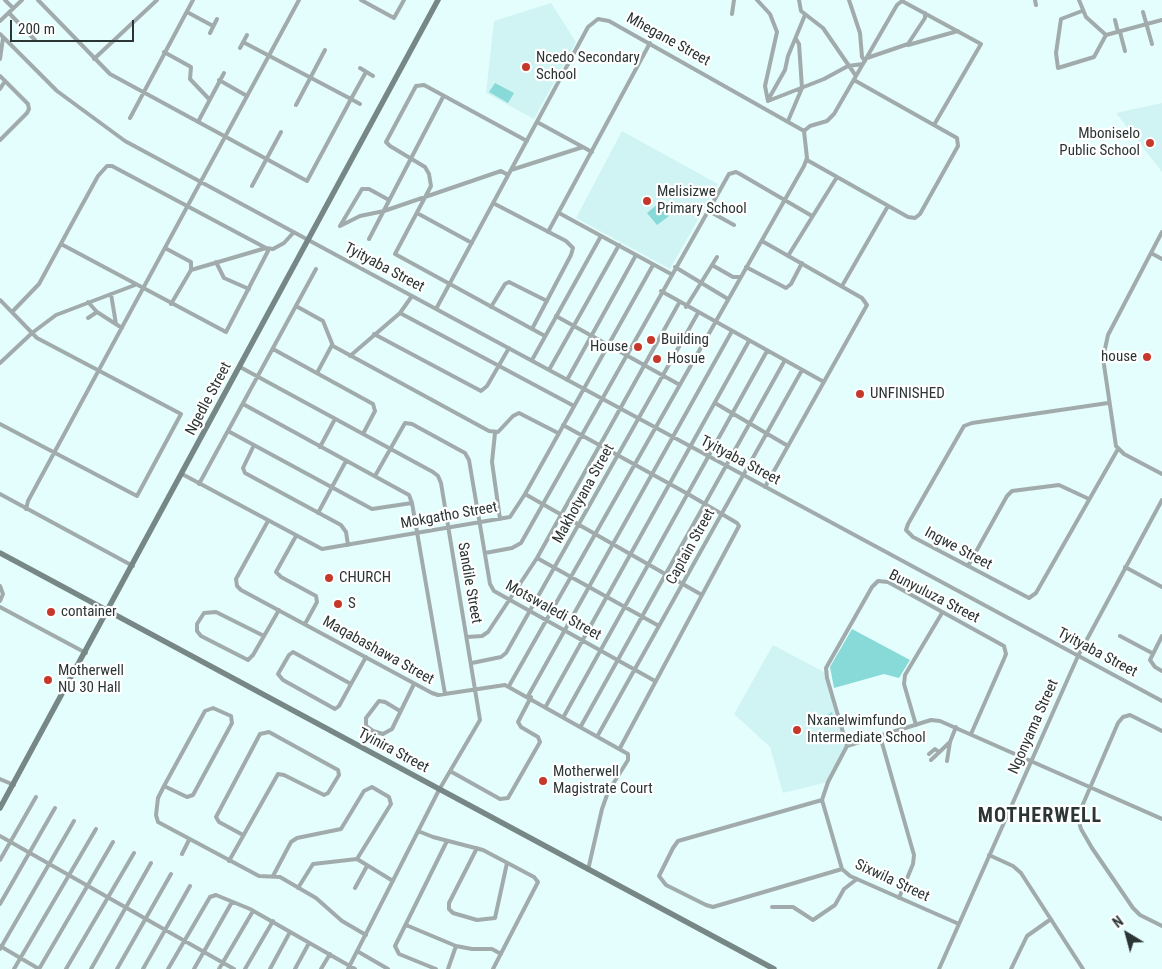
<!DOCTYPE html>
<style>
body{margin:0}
#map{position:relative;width:1162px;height:969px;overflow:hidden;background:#e4fefd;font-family:"Roboto Condensed",sans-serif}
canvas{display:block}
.north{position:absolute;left:1102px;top:909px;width:50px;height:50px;-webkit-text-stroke:4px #fff;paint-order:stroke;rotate:323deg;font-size:14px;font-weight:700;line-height:20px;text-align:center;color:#2b3534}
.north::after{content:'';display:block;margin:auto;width:18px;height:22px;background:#2b3534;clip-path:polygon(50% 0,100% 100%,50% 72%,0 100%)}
.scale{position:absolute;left:10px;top:20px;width:124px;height:22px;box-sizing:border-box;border:2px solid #2b3534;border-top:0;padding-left:6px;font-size:15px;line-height:18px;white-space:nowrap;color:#2b3534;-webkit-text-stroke:4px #fff;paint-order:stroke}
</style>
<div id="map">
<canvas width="1162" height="969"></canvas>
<div class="north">N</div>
<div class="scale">200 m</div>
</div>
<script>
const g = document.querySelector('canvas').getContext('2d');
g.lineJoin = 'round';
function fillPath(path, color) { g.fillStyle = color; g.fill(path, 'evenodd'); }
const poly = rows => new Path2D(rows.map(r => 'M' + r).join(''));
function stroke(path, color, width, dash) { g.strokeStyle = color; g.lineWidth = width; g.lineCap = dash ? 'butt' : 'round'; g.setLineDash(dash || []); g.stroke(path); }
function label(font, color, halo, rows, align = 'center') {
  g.font = font + ' "Roboto Condensed",sans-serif'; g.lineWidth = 4.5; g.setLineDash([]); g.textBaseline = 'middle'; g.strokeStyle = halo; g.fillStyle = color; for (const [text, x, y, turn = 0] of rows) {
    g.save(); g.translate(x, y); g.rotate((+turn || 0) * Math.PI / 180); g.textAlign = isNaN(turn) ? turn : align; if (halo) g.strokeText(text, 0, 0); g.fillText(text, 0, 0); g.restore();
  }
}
fillPath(poly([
 [551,3,576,42,534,119,486,93,494,21],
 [1162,103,1162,172,1116,113],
 [622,131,718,184,670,269,576,218],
 [773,645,826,673,847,746,828,782,783,793,770,747,734,714]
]), '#d0f4f3');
fillPath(poly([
 [495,83,514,93,508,103,489,92],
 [659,203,669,216,657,225,647,213],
 [852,629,910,660,899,678,884,674,834,688,830,667],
 [832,712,836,725,827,727,824,717]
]), '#87dad7');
stroke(poly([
 [5,0,13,8],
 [38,0,110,74,307,181,351,99,243,42],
 [361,0,394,18,404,0],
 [757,0,770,14,777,32,765,86,768,101,824,79,848,66,863,64],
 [799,0,801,11,823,28,856,76],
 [849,0,860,33,862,57,865,61],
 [1035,0,1036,5],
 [1079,0,1086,17,1106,35,1162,20],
 [1082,11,1061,19,1056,53,1058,68,1094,57,1106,35],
 [187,12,213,26],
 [1143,12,1152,44],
 [9,13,35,40],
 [732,14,734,0],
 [1115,20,1118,32],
 [0,21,22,0],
 [1120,32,1125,51],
 [210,33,217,19],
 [0,34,57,91,125,141,1162,701],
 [908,45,958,31],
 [240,48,247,35],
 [164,52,191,67,190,79,209,99],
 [867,58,908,44,925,18,925,13],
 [0,59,3,38],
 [94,59,157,0],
 [360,68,373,76],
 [0,76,28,104,29,109,27,113,0,140],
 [219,80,247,96],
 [0,89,5,81],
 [768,100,785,70,788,56,805,15],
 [360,104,351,99,366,72],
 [296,105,325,50],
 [130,118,193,0],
 [788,121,802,88,799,44,796,39],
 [198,122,224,73],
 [537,122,592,152],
 [804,131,810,126,827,121,834,114,897,5,902,1,981,44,934,125],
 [527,141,424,85,416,86,386,142,390,146,425,167,429,174,431,186,395,254,545,336],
 [807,160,908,217,915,218,920,214,958,146,957,138,854,80],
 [511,170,583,147],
 [252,186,281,132],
 [493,203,566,241,573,248,571,255,532,329],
 [707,210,734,225],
 [417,213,472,243],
 [559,213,671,274],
 [340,226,360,216,384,211,501,171,508,175],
 [340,226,362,189,369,189,389,200],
 [548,232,650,43],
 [1162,232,1108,335,1103,358,1116,446,1124,454,1162,474],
 [369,239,443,97],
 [762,241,862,298,867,305,765,487],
 [165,248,191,262,191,270],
 [1151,253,1162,259],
 [788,256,837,177],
 [216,262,224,278,249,289],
 [712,265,733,277,741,277],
 [675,267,728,299],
 [746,267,786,288,791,284,802,263],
 [842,286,888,206],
 [661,291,824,382],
 [111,294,116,324],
 [0,300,37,338,181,414,137,496,0,424],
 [88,302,97,312,122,328],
 [171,304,191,270,266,248,273,249,284,243,294,232],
 [296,306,323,321,333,346,489,431,498,432,513,416,519,413,558,433],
 [491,307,505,284,509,282,547,301],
 [686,307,717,257],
 [436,309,588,27,598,19,609,21,804,131,807,158,804,166,509,686],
 [12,312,39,284,76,216,98,176,107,166,112,166,266,248,268,251,226,332,61,244],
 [400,313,574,406],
 [556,316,680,385],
 [88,318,97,312],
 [374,334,481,391,487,386,509,348],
 [273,349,373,404,375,411,363,434],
 [350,356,400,313,412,296],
 [532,360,601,236],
 [0,363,32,333,56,315,135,285],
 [240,367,433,472,438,476,441,483,480,720,439,790,348,969],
 [549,370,619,245],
 [317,373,332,345],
 [567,380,636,255],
 [715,403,788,446],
 [1108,403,972,423,964,426,908,524,906,530,913,537,1029,598,1036,593,1118,449],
 [243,404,409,495,412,503,445,694],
 [563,425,688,494,737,523,739,526,620,748],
 [228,431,372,509,412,503],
 [495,433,492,462,500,519],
 [254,445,243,468,245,473,341,525,346,532,348,545],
 [320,447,335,419],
 [182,474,322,549,510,517,525,494,653,265],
 [375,476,405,423,412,424,465,453,469,460,490,584,494,591,655,681],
 [199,484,316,269],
 [0,494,133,566],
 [525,494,702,595],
 [26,509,28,501,299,0],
 [318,513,346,461],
 [268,521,236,579,237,586,241,590,432,693,438,695,505,685,628,754,628,760,608,792,602,809,588,870],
 [296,536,276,572,281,577,316,596,317,602,305,624],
 [485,553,512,548,521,543,729,174,736,172,740,174,812,216],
 [537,558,659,626],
 [968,566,1007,496,1012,491,1059,485,1089,499],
 [1125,567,1162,587],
 [0,586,3,594,0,601],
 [0,607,86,653],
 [264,636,216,612,204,613,197,624,197,631,201,636,248,660,253,655,264,636,279,610],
 [1120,636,1152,653],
 [1162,636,1150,660,1155,667,1162,671],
 [467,637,482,636,488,632,537,558,679,303],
 [472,663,501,657,506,653,698,313],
 [351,684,293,652,289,655,278,674,283,680,335,709,339,706,351,684,366,657],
 [528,696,732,331],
 [546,706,749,341],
 [400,711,385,702,379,701,366,718,366,726,373,731,383,734,392,729,414,684],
 [564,716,767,351],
 [916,725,904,684,905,675,942,613],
 [581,726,785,360],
 [1162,731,1130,715,1123,717,1118,723,1080,811,1079,822,1081,829,1092,848,1133,908,1140,915,1162,926],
 [598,735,802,370],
 [880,736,914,855,913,864,899,898],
 [847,746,827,678,826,668,872,587,878,581,888,582,1004,646,1006,654,1004,659,971,734],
 [929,754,935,749,939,752],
 [931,760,950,742],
 [947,761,950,742,956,727],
 [450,771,500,799,508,798,540,742,538,737,521,727,518,722,531,697],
 [0,779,14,785],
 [164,786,187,797,193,795,232,723,231,716,213,708,205,711,164,786,158,798,156,815,158,822,259,876,280,877,316,898,342,921,366,935],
 [822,800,678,841,673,848,659,876,666,885,706,905,713,907,842,869],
 [418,831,433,837,483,850,534,877,538,882,493,969],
 [0,836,234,969],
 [477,848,449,903,449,909,453,913,477,920,495,918,507,863],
 [182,854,189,840],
 [989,855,1013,866,1021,873,1083,969],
 [357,859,393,881],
 [0,860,36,797],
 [229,861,278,774,284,775,324,795,328,793,339,775,338,770,269,732,260,734,216,817,219,822,243,835],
 [273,876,291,842,297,838,341,829,364,791,372,787,389,797,391,804,357,859],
 [298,888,313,864,357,859],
 [355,888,367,866],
 [0,904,55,808],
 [772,907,793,907,813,920,835,905,844,889,857,879],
 [959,924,850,876,842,869,822,800,828,782,847,746,931,720,940,721,1162,819],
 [406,925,456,946,472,949,492,949,501,954],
 [0,946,39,969],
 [0,949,74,821],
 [357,951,388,969],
 [14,969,96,829],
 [39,969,113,842],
 [66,969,134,853],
 [91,969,151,863],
 [117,969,171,874],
 [143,969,190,886],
 [168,969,210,897,216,895,250,909,355,969],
 [194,969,232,902],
 [219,969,253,911],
 [245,969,273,921],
 [270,969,290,932],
 [295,969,309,943],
 [321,969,330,954],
 [436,969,399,954,395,946,447,841],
 [448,969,456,946],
 [939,969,1078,656,1162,500],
 [1011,969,1027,936,1051,919]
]), '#a1abab', 4);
stroke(poly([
 [0,553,774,969],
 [0,808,438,0]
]), '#778786', 5.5);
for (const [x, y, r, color] of [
 [526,67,5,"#c5382a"],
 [1150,143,5,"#c5382a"],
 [647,201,5,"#c5382a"],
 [651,340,5,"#c5382a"],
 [638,347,5,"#c5382a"],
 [1147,357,5,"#c5382a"],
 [657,359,5,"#c5382a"],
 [860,394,5,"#c5382a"],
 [329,578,5,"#c5382a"],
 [338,604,5,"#c5382a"],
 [51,612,5,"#c5382a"],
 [48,680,5,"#c5382a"],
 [797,730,5,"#c5382a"],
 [543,781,5,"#c5382a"]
]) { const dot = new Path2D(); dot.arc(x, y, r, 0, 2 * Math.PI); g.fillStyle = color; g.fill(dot); stroke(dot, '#fff', 2); }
label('15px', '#2b3534', '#fff', [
 ["Mhegane Street",668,40,29],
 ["Tyityaba Street",384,268,28],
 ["Ngedle Street",209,399,-62],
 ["Tyityaba Street",740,461,28],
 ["Makhotyana Street",584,494,-61],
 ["Mokgatho Street",449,516,-10],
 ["Captain Street",691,547,-61],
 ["Ingwe Street",958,549,28],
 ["Sandile Street",469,583,80],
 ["Bunyuluza Street",934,597,27],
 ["Motswaledi Street",553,611,29],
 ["Maqabashawa Street",378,651,29],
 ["Tyityaba Street",1097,653,28],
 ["Ngonyama Street",1034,727,-66],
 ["Tyinira Street",393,751,28],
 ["Sixwila Street",892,881,25]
]);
label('15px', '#2b3534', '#fff', [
 ["Ncedo Secondary",536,58],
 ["School",536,75],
 ["Mboniselo",1140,134,"right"],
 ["Public School",1140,151,"right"],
 ["Melisizwe",657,192],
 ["Primary School",657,209],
 ["Building",661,340],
 ["House",628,347,"right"],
 ["house",1137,357,"right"],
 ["Hosue",667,359],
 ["UNFINISHED",870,394],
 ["CHURCH",339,578],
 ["S",348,604],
 ["container",61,612],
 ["Motherwell",58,671],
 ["NU 30 Hall",58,688],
 ["Nxanelwimfundo",807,721],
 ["Intermediate School",807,738],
 ["Motherwell",553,772],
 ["Magistrate Court",553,789]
], 'left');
g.letterSpacing = '1px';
label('bold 20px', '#2b3534', '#fff', [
 ["MOTHERWELL",1040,817]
]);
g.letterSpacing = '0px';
</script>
